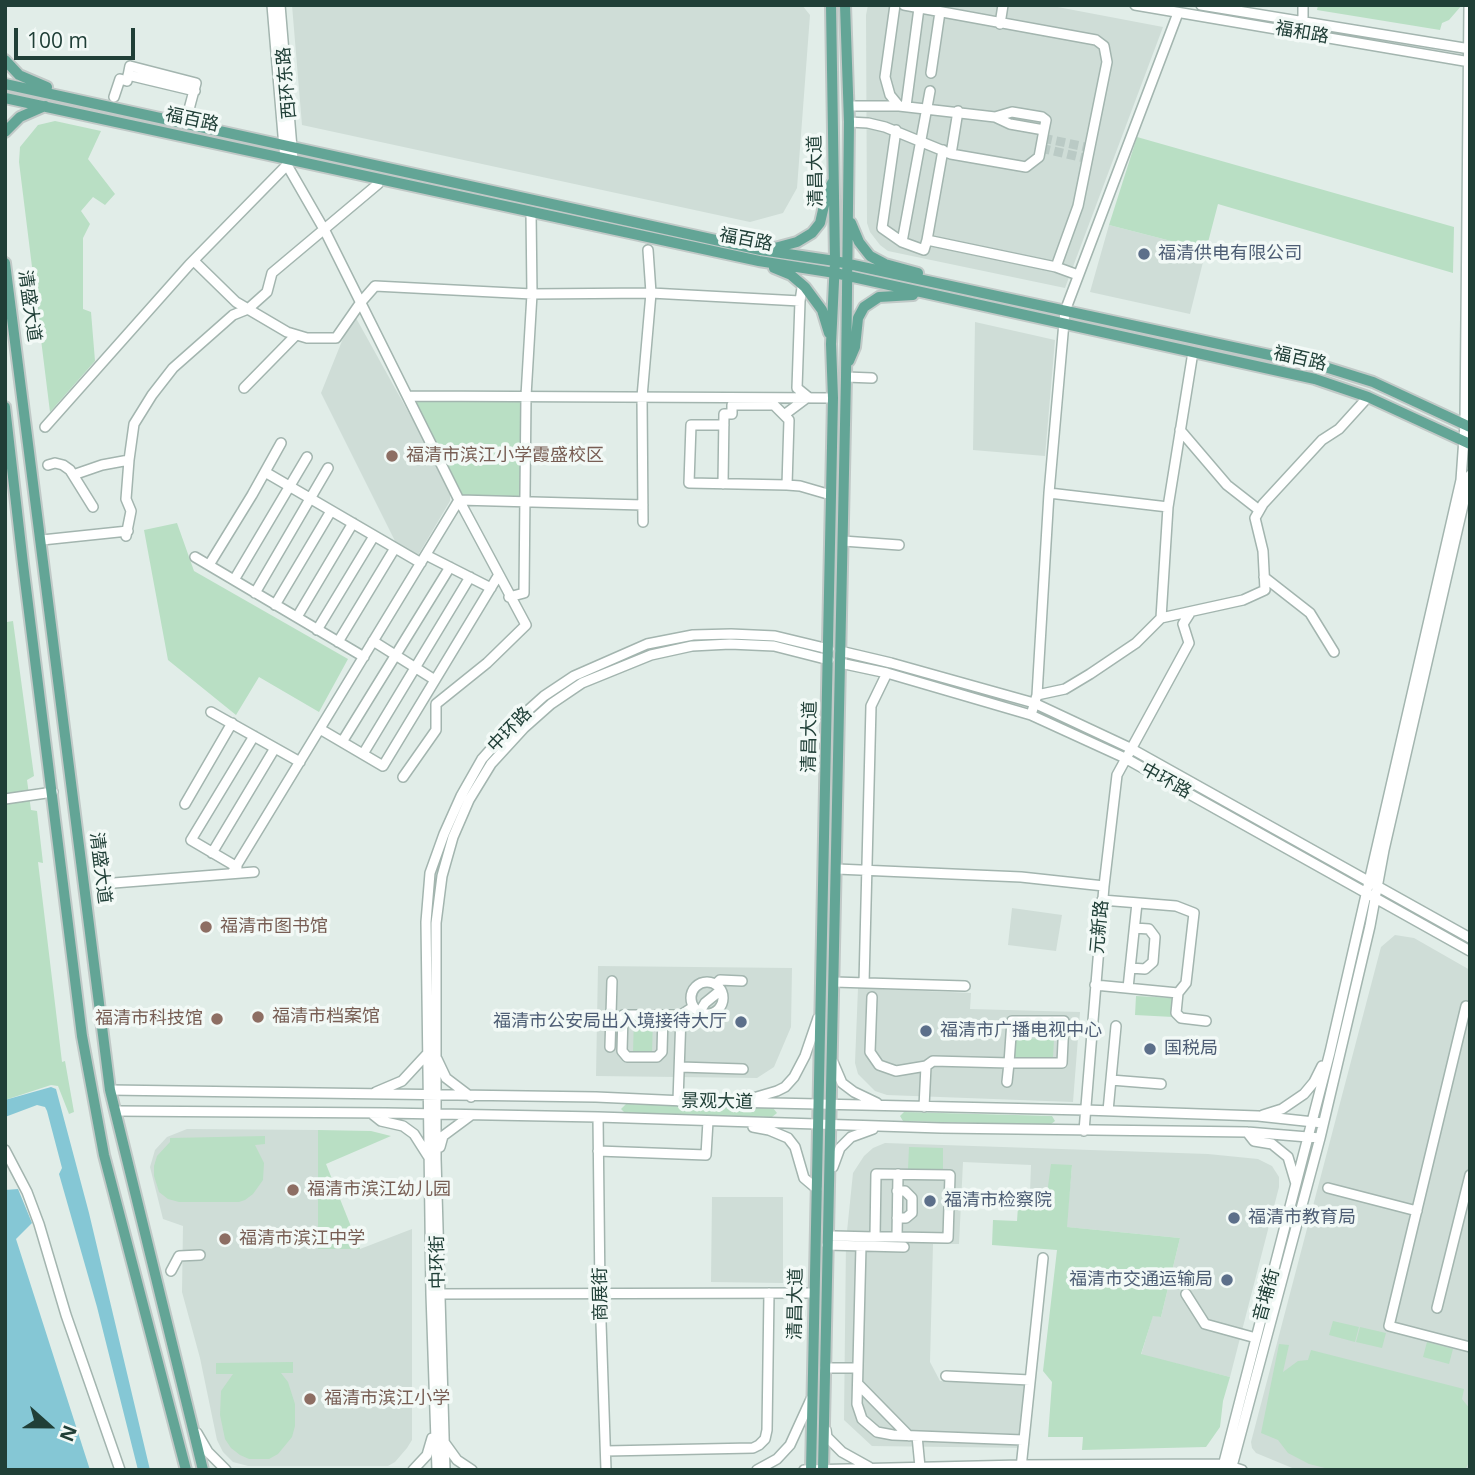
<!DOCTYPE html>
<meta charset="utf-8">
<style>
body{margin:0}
#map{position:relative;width:1475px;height:1475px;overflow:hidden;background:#e1ede8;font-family:"Open Sans",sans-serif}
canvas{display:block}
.frame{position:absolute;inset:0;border:7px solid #203f37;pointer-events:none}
.north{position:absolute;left:14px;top:1391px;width:70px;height:70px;-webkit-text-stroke:5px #f2f9f6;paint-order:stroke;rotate:111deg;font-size:19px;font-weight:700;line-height:28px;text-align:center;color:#203f37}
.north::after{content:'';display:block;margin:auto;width:24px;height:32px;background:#203f37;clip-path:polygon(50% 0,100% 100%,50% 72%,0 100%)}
.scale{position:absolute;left:14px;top:28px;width:121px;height:32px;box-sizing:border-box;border:4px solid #203f37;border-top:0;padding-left:9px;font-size:21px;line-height:24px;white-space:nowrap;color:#203f37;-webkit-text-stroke:5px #f2f9f6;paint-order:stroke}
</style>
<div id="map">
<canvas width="1475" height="1475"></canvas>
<div class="frame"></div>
<div class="north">N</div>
<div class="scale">100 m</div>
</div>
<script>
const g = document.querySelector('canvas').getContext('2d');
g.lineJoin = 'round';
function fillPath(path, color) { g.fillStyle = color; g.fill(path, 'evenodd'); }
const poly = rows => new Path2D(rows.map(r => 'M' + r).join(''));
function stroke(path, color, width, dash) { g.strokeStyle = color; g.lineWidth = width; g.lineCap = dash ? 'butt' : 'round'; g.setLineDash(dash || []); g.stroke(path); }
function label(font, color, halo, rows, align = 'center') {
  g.font = font + ' "Open Sans","Noto Sans SC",sans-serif'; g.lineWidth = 7; g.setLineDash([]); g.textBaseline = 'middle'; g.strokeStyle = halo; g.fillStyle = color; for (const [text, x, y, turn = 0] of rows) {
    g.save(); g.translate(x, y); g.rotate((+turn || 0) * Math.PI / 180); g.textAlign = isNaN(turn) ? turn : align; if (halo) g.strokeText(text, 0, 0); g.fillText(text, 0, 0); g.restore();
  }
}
fillPath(poly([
 [292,5,802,5,810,15,797,188,783,213,750,222,302,125],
 [868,5,1047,5,1163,27,1065,288,888,251,880,245,870,232,867,223,866,15],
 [1109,225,1206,250,1190,314,1090,292],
 [356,318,450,487,450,501,417,557,397,545,321,393,346,331],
 [975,322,1055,340,1045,456,973,450],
 [1012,908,1062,915,1056,951,1008,945],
 [1395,935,1414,938,1470,970,1470,1470,1297,1470,1256,1453,1252,1448,1251,1442,1381,947],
 [598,966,792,968,791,1027,774,1067,757,1078,596,1076],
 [858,988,971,993,970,1009,1080,1012,1073,1102,887,1095,875,1091,858,1074,855,1063],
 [187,1129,318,1130,318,1249,360,1249,412,1229,412,1440,407,1448,395,1462,388,1466,248,1466,233,1462,223,1452,217,1440,200,1358,182,1292,183,1226,163,1219,150,1167,155,1150,167,1137],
 [885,1143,1208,1154,1258,1159,1272,1166,1279,1177,1279,1187,1230,1377,1141,1355,1153,1315,1161,1317,1180,1238,1066,1227,1072,1166,1047,1194,1030,1193,1031,1165,963,1162,959,1244,933,1244,930,1362,940,1381,1032,1384,1029,1448,872,1446,844,1420,846,1241,853,1173,864,1156,873,1148],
 [712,1197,783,1197,783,1283,711,1282]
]), '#cfddd7');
fillPath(poly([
 [1318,5,1462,5,1449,20,1442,23,1440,30,1317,10],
 [55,121,101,131,88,159,115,194,105,205,93,197,81,211,90,224,83,238,83,309,91,312,95,361,50,412,19,162,20,147,38,125],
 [1137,137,1454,227,1453,273,1218,204,1206,250,1109,225],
 [415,400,523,400,520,497,463,497],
 [177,523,194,571,348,659,319,712,259,677,236,715,168,660,144,530],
 [5,606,7,622,13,621,34,776,27,780,31,810,37,811,43,863,38,862,62,1062,65,1061,74,1112,69,1114,58,1086,51,1085,5,1100],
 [1136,996,1175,998,1173,1017,1135,1015],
 [634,1017,653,1017,652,1054,633,1053],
 [1015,1038,1054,1039,1053,1058,1015,1057],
 [626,1104,773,1108,777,1113,772,1117,625,1113,621,1109],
 [904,1112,1052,1116,1055,1121,1050,1125,903,1121,900,1116],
 [318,1130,371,1131,391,1136,326,1164,360,1249,318,1249],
 [265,1136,265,1144,255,1145,264,1163,263,1180,253,1194,245,1200,239,1202,179,1202,168,1199,159,1192,154,1176,154,1166,157,1156,170,1142,170,1138],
 [909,1147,943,1148,943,1170,908,1169],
 [1051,1164,1072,1165,1067,1227,1180,1238,1161,1317,1153,1316,1141,1354,1230,1377,1223,1401,1220,1427,1206,1447,1082,1450,1083,1437,1048,1437,1052,1382,1043,1371,1057,1250,992,1245,993,1220,1017,1221,1019,1192,1047,1194],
 [1333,1321,1359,1327,1355,1342,1329,1335],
 [1360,1327,1386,1333,1382,1348,1356,1342],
 [1427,1342,1453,1349,1449,1364,1423,1357],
 [1279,1344,1289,1345,1283,1372,1298,1361,1308,1360,1311,1350,1464,1389,1462,1399,1470,1409,1470,1460,1465,1470,1333,1470,1309,1464,1288,1453,1278,1440,1261,1433],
 [293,1362,293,1373,281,1373,288,1382,295,1404,295,1426,292,1437,278,1454,269,1459,249,1459,240,1455,231,1448,225,1439,220,1415,221,1391,233,1374,216,1374,216,1363]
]), '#b9dfc4');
fillPath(poly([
 [51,1087,56,1089,89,1213,150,1470,138,1470,97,1307,59,1174,62,1168,47,1111,45,1107,37,1105,5,1117,5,1100],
 [18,1189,32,1223,16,1239,90,1470,5,1470,5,1190]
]), '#85c7d5');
stroke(poly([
 [1043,138,1090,148],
 [1041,148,1088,159]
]), '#bacac5', 9, [9, 4.5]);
const minor = poly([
 [272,5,285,159],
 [280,5,293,160],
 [904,5,1096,40,1104,46,1107,62,1078,206,1056,267],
 [1135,5,1470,62],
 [1201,5,1470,49],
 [1303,5,1303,23],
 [1000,24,1003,5],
 [931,73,940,12],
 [128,75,195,91],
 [114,97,120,79,127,81,130,66,196,83,188,113],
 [849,106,899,106],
 [906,106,919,8],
 [995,117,1012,112,1042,117,1046,120,1044,130],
 [849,122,868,123,885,127,951,154,1026,167,1039,157,1044,130,1010,124,995,117,899,106,890,95,885,77,895,5],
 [896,130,882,228,902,242,924,250,927,240],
 [943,150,927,240,1056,267,1078,275],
 [951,154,958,111],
 [289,159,287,165,325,231,459,500,526,625,487,663,436,704,436,730,403,777],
 [902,242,930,91],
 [194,261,236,302,287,332,307,338,336,338,361,302,375,286,532,294,651,293,800,301,802,288,805,287],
 [846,377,872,378],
 [244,388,296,335],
 [408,396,833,398],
 [784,415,808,397,797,388,800,301],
 [45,427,189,265,287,165],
 [1180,430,1227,485,1259,510],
 [48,465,55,463,63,465,70,470,93,507],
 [265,472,421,563],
 [73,475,102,465,129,460],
 [723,484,724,414,732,414,732,405,774,405,789,420,787,485,689,483,691,425,724,425],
 [787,485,800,486,831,495],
 [1049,493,1168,507,1161,618],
 [1168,507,1193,352],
 [643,522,642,397,651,293,648,250],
 [126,536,131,511,126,499,129,460,134,424,152,395,173,368,233,315,248,309,267,292,272,273,378,184],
 [42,540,128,531],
 [843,541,899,545],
 [426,555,491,588],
 [195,557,364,657],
 [209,565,252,495,281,443],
 [1264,577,1310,613,1334,652],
 [234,580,307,457],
 [255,593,328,468],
 [509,597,524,593,526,396,532,294,531,212],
 [275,605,331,511],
 [297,617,353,523],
 [317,630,374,536],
 [373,641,435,680],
 [338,642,395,548],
 [840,651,891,663,1034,703,1130,748,1470,938],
 [840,663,887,673,1031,715,1125,758,1470,951],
 [1037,695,1065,689,1090,674,1136,643,1161,618,1243,600,1265,590,1263,551,1255,518,1263,504,1322,440,1339,429,1368,397],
 [211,712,300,762],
 [1031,715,1037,695,1049,493,1065,311,1178,13],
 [320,729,383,766,498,576],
 [342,742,450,567],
 [363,754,470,577],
 [5,799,53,792],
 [185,804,232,723],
 [212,853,275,748],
 [237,867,191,840,254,736],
 [837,869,1021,877,1104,886],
 [232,873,459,500,643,505],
 [101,884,254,872],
 [1130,968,1145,969,1153,962,1155,937,1149,929,1135,928],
 '691 998a16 16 0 1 1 32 0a16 16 0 1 1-32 0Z',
 [834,982,965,986],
 [864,983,871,706,887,673],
 [716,984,720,980,742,981],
 [1095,985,1178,993,1186,983,1194,913,1176,906,1102,900],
 [1128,988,1137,903],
 [1178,993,1176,1013,1181,1018,1206,1021],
 [872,997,870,1052,879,1065,896,1071,926,1066,933,1061,1009,1063,1062,1063,1064,1021,1012,1021,1009,1063,1007,1082],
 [1470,1007,1466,1006,1389,1326,1470,1347],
 [699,1013,705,1003,721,990],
 [663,1015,662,1052,657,1057,627,1057,622,1051,623,1015,681,1015,693,1007],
 [610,1047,612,981],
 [437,1059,446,1078,471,1097],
 [833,1062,842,1083,854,1092,877,1103],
 [680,1067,743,1069],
 [1111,1080,1161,1084],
 [110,1090,596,1097,684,1101,1085,1110,1258,1116,1323,1123],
 [376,1092,402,1081,427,1054],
 [750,1099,777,1091,785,1087,794,1077,805,1056,818,1018],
 [678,1101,681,1015],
 [924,1107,926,1066],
 [115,1111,386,1113,598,1117,941,1128,1247,1132,1320,1138],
 [1108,1111,1116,1026],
 [371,1113,381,1121,403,1126,414,1134,428,1156],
 [1263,1115,1282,1109,1304,1094,1314,1082,1322,1066],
 [598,1117,600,1293,606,1470],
 [753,1127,769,1130,788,1138,795,1147,804,1178,817,1189],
 [1084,1131,1104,886,1117,775,1189,643,1183,624,1190,613],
 [1247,1132,1254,1141,1272,1144,1288,1157,1296,1184],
 [440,1147,443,1136,470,1116],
 [5,1150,27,1192,39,1224,66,1315,120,1470],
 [598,1151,706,1155,708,1121],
 [833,1167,840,1148,851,1137,873,1129],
 [1328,1188,1417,1211],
 [897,1218,906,1218,912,1213,912,1198,905,1191,897,1191],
 [834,1236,875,1237,897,1237,948,1238,950,1175,876,1174,875,1237],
 [897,1237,898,1174],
 [827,1245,904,1247],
 [861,1246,857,1404,862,1419,877,1432,893,1435,1023,1440],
 [171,1271,179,1256,200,1255],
 [434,1294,813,1293],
 [1186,1294,1205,1324,1256,1338],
 [1437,1308,1470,1175],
 [825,1368,858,1368],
 [946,1376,1030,1380],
 [858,1384,909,1436],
 [826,1430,827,1437,842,1452,869,1467],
 [197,1433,208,1452,226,1470],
 [917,1436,920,1467],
 [444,1442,457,1460,472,1470],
 [606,1451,753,1448,759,1445,765,1439,767,1430,769,1293],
 [1021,1468,1043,1258],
 [413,1470,427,1455,432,1438],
 [437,1470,431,1294,426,922,430,873,444,834,461,796,482,759,515,722,544,696,574,676,647,644,693,635,731,634,775,636,829,649],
 [445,1470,436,1159,436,923,442,876,453,837,469,800,491,764,524,728,551,704,582,683,651,655,692,646,730,644,774,646,829,660],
 [757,1470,777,1459,790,1445,811,1399],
 [804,1470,1021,1465,1223,1464,1242,1470],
 [1222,1470,1330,1052,1461,480,1465,424,1469,5],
 [1231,1470,1320,1138,1370,926,1384,850,1470,475]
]);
const major = poly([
 [5,60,19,75,47,87],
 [5,84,761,250,835,261,1325,367,1373,382,1470,427],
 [5,98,759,261,835,273,1315,379,1368,397,1470,444],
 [5,132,20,117,45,106],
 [851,223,859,242,870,256,885,264,918,273],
 [771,249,797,242,812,233,820,223,826,197,832,183],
 [5,263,110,1090,203,1470],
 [774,268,791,275,805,287,822,310,829,333],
 [849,361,855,347,858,318,864,307,879,297,913,295],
 [5,407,23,564,82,1036,104,1155,186,1470],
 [811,1470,833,398,831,344,835,261,831,5],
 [823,1470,846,377,849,122,845,5]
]);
stroke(minor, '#a3b5af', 12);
stroke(major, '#c1c9c7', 14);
stroke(minor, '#fff', 9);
stroke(major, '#63a596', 10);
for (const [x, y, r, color] of [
 [1144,254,7,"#5c6f8a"],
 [392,456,7,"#8d6e63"],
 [206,927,7,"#8d6e63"],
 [258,1017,7,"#8d6e63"],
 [217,1019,7,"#8d6e63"],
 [741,1022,7,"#5c6f8a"],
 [926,1031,7,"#5c6f8a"],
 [1150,1049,7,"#5c6f8a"],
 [293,1190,7,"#8d6e63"],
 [930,1201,7,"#5c6f8a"],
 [1234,1218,7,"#5c6f8a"],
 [225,1239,7,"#8d6e63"],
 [1227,1280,7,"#5c6f8a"],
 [310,1399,7,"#8d6e63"]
]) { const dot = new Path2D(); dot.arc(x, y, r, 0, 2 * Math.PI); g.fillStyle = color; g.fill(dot); stroke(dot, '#f2f9f6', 2.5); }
label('18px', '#203f37', '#f2f9f6', [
 ["福和路",1302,33,10],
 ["西环东路",287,83,-95],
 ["福百路",192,120,12],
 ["清昌大道",816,171,-91],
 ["福百路",746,240,11],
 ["清盛大道",29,306,82],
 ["福百路",1300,359,13],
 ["中环路",510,730,-46],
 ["清昌大道",810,737,-89],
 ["中环路",1166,781,29],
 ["清盛大道",100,868,83],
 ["元新路",1100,927,-85],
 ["景观大道",717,1102,1],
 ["中环街",438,1262,-91],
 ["商展街",601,1294,-91],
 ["音埔街",1267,1295,-75],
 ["清昌大道",796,1304,-89]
]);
label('18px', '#4e5e75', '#f2f9f6', [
 ["福清供电有限公司",1158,254],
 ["福清市公安局出入境接待大厅",727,1022,"right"],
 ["福清市广播电视中心",940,1031],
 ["国税局",1164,1049],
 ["福清市检察院",944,1201],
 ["福清市教育局",1248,1218],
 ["福清市交通运输局",1213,1280,"right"]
], 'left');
label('18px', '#785e54', '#f2f9f6', [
 ["福清市滨江小学霞盛校区",406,456],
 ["福清市图书馆",220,927],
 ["福清市档案馆",272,1017],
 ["福清市科技馆",203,1019,"right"],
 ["福清市滨江幼儿园",307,1190],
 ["福清市滨江中学",239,1239],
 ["福清市滨江小学",324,1399]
], 'left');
</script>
